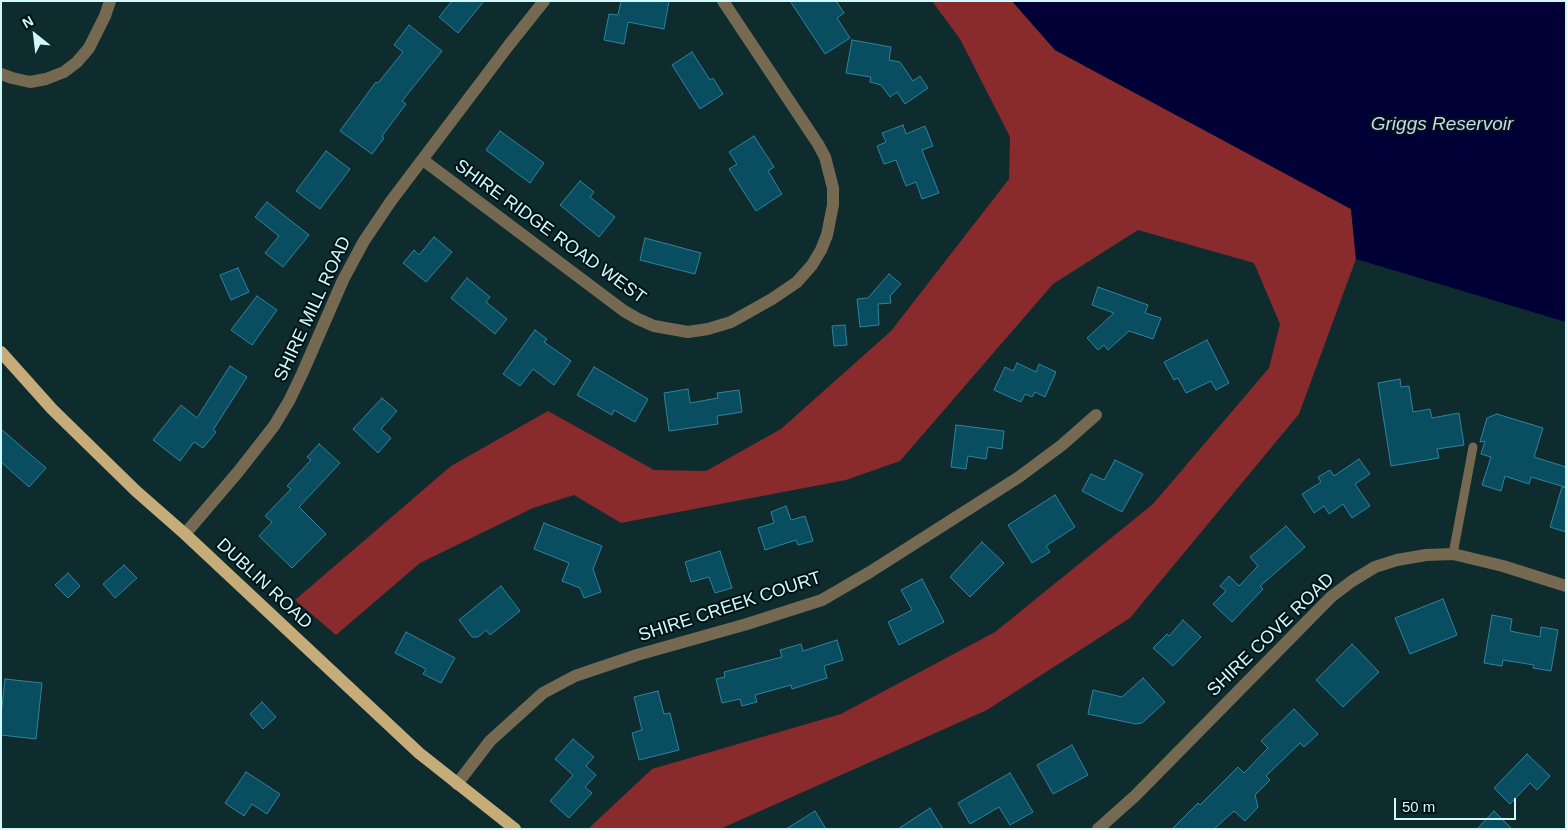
<!DOCTYPE html>
<style>
body{margin:0}
#map{position:relative;width:1567px;height:830px;overflow:hidden;background:#0e2b2e;font-family:Arial,sans-serif}
canvas{display:block}
.frame{position:absolute;inset:0;border:2px solid #cff9fd;pointer-events:none}
.north{position:absolute;left:10px;top:10px;width:50px;height:50px;-webkit-text-stroke:4px #001316;paint-order:stroke;rotate:331deg;font-size:14px;font-weight:700;line-height:20px;text-align:center;color:#cff9fd}
.north::after{content:'';display:block;margin:auto;width:18px;height:22px;background:#cff9fd;clip-path:polygon(50% 0,100% 100%,50% 72%,0 100%)}
.scale{position:absolute;left:1394px;top:798px;width:122px;height:22px;box-sizing:border-box;border:2px solid #cff9fd;border-top:0;padding-left:6px;font-size:15px;line-height:18px;white-space:nowrap;color:#cff9fd;-webkit-text-stroke:4px #001316;paint-order:stroke}
</style>
<div id="map">
<canvas width="1567" height="830"></canvas>
<div class="frame"></div>
<div class="north">N</div>
<div class="scale">50 m</div>
</div>
<script>
const g = document.querySelector('canvas').getContext('2d');
g.lineJoin = 'round';
function fillPath(path, color) { g.fillStyle = color; g.fill(path, 'evenodd'); }
const poly = rows => new Path2D(rows.map(r => 'M' + r).join(''));
function stroke(path, color, width, dash) { g.strokeStyle = color; g.lineWidth = width; g.lineCap = dash ? 'butt' : 'round'; g.setLineDash(dash || []); g.stroke(path); }
function label(font, color, halo, rows, align = 'center') {
  g.font = font + ' Arial,sans-serif'; g.lineWidth = 4; g.setLineDash([]); g.textBaseline = 'middle'; g.strokeStyle = halo; g.fillStyle = color; for (const [text, x, y, turn = 0] of rows) {
    g.save(); g.translate(x, y); g.rotate((+turn || 0) * Math.PI / 180); g.textAlign = isNaN(turn) ? turn : align; if (halo) g.strokeText(text, 0, 0); g.fillText(text, 0, 0); g.restore();
  }
}
fillPath(poly([
 [932,1,1012,1,1055,50,1351,209,1356,259,1299,414,1130,618,987,710,720,829,588,829,652,769,841,714,995,632,1153,504,1269,368,1280,324,1254,263,1138,230,1053,284,900,461,846,480,621,523,574,495,533,508,420,563,336,635,295,600,451,466,548,411,654,470,706,471,781,429,891,331,1009,179,1010,137,960,39]
]), '#892a2c');
fillPath(poly([
 [1012,1,1566,1,1566,322,1356,259,1351,209,1055,50]
]), '#000036');
const building = poly([
 [452,1,484,1,458,33,439,17,452,1],
 [621,1,669,1,664,29,628,22,624,44,604,40,609,14,618,15,621,1],
 [790,1,836,1,844,13,837,18,850,38,825,54,790,1],
 [409,25,442,51,402,101,406,104,382,136,384,138,372,154,340,131,376,82,378,83,403,52,394,45,409,25],
 [852,40,891,47,889,60,900,62,913,81,920,76,928,88,905,104,897,92,890,97,881,85,870,82,871,77,846,73,852,40],
 [692,52,710,80,713,78,723,94,700,109,672,65,692,52],
 [903,125,906,134,925,126,933,146,922,150,939,193,922,199,916,182,906,186,896,160,884,164,877,146,886,142,882,133,903,125],
 [500,131,544,163,530,183,486,150,500,131],
 [754,136,774,167,768,171,782,194,756,211,729,169,737,164,729,152,754,136],
 [326,151,350,169,320,209,296,191,326,151],
 [580,181,594,192,590,197,615,217,599,237,560,205,580,181],
 [267,202,309,235,283,267,265,253,279,236,255,217,267,202],
 [434,237,452,252,426,282,403,263,414,250,419,255,434,237],
 [645,238,701,253,695,274,640,260,645,238],
 [238,268,249,292,231,300,220,275,238,268],
 [889,274,901,284,890,296,891,303,878,304,879,325,860,327,857,299,868,298,889,274],
 [467,278,490,297,486,302,507,319,495,334,451,298,467,278],
 [1098,287,1148,305,1145,313,1161,318,1153,339,1129,331,1108,350,1104,345,1098,350,1087,338,1114,313,1092,305,1098,287],
 [257,296,277,310,252,345,231,330,257,296],
 [845,325,847,345,834,346,832,326,845,325],
 [535,330,547,339,544,342,571,361,554,385,533,369,520,386,503,374,535,330],
 [1207,340,1229,383,1216,390,1211,381,1186,393,1178,378,1174,380,1164,362,1207,340],
 [1017,363,1036,372,1039,364,1056,372,1045,397,1035,392,1032,397,1025,394,1021,402,994,390,1005,367,1013,371,1017,363],
 [230,366,247,377,213,430,216,432,203,448,194,442,180,461,153,440,181,405,197,418,230,366],
 [594,367,648,399,635,422,614,410,612,415,577,395,594,367],
 [1400,379,1401,387,1409,386,1413,412,1430,409,1432,418,1459,413,1464,445,1437,449,1439,458,1391,466,1378,383,1400,379],
 [688,389,690,403,718,398,717,393,739,390,742,412,717,416,718,424,669,431,664,393,688,389],
 [382,398,397,411,381,429,391,438,378,453,353,429,382,398],
 [1497,414,1543,428,1534,457,1566,467,1566,532,1550,527,1562,487,1565,487,1531,477,1529,484,1505,476,1501,491,1482,485,1491,457,1481,454,1485,441,1480,442,1487,418,1497,414],
 [956,425,1004,431,1002,449,988,447,986,459,968,456,966,469,951,467,956,425],
 [1,429,46,468,29,487,1,462,1,429],
 [319,444,340,463,299,507,326,534,292,568,259,536,272,522,265,516,291,489,287,486,311,460,307,457,319,444],
 [1359,459,1370,474,1355,484,1370,506,1352,518,1343,504,1329,514,1324,506,1314,513,1302,494,1321,482,1318,477,1330,470,1334,476,1359,459],
 [1115,460,1143,474,1122,512,1082,491,1091,474,1104,480,1115,460],
 [1055,495,1075,527,1046,546,1050,552,1032,563,1008,525,1055,495],
 [786,506,791,520,805,516,813,541,798,545,796,540,765,550,758,528,774,523,771,512,786,506],
 [544,523,602,546,593,569,601,592,584,598,580,588,562,581,569,563,534,549,544,523],
 [1286,526,1305,547,1260,586,1263,589,1232,622,1213,604,1226,591,1220,586,1229,576,1239,586,1258,566,1250,557,1286,526],
 [982,542,1004,563,970,597,950,577,982,542],
 [720,551,732,588,715,593,709,577,691,582,685,562,720,551],
 [124,565,137,578,115,598,103,584,124,565],
 [68,573,80,586,68,598,55,585,68,573],
 [922,579,944,622,899,645,888,622,912,610,901,590,922,579],
 [501,586,520,611,490,635,486,630,478,637,472,637,459,620,501,586],
 [1443,599,1457,635,1410,654,1395,618,1443,599],
 [1492,615,1512,619,1510,631,1540,637,1541,627,1558,630,1551,671,1533,668,1534,665,1503,660,1502,666,1484,663,1492,615],
 [1183,620,1201,637,1173,666,1153,648,1167,634,1169,636,1183,620],
 [406,632,455,658,441,683,423,674,426,669,395,653,406,632],
 [837,640,843,660,824,666,827,678,792,689,791,685,755,695,757,702,742,706,740,699,722,703,716,679,725,677,724,672,782,657,780,650,801,644,803,651,837,640],
 [1352,644,1379,672,1343,707,1316,680,1352,644],
 [1143,678,1165,702,1142,723,1136,724,1088,714,1093,690,1122,697,1143,678],
 [5,679,42,683,36,739,1,735,1,716,5,679],
 [658,691,664,714,670,713,679,750,639,760,632,733,642,730,634,697,658,691],
 [262,702,276,717,263,729,250,714,262,702],
 [1294,709,1318,734,1304,747,1300,743,1266,776,1270,780,1255,795,1258,807,1245,821,1234,811,1214,829,1172,829,1198,803,1200,805,1238,767,1244,773,1268,748,1261,741,1294,709],
 [573,739,594,757,586,766,596,775,585,787,592,793,569,818,550,801,573,775,555,759,573,739],
 [1072,745,1088,775,1053,794,1037,765,1072,745],
 [1527,754,1550,776,1537,790,1530,783,1510,804,1494,788,1527,754],
 [246,772,280,794,267,814,252,804,244,816,225,803,246,772],
 [1010,773,1033,812,1010,825,999,807,970,824,958,803,1010,773],
 [930,808,943,829,898,829,930,808],
 [815,811,826,829,786,829,815,811],
 [1494,811,1512,829,1477,829,1494,811]
]);
fillPath(building, '#094d60');
stroke(building, '#32839d', 1);
stroke(poly([
 [1453,554,1473,447]
]), '#766951', 9);
stroke(poly([
 [1,74,12,78,30,82,46,79,64,72,77,62,89,48,105,16,110,1],
 [423,160,624,311,638,319,654,326,688,332,708,329,731,322,772,299,797,282,812,265,821,250,827,235,833,205,833,188,825,157,818,144,723,1],
 [185,534,238,472,274,426,289,401,302,374,343,280,364,241,391,201,509,45,544,1],
 [457,784,490,741,543,693,575,676,637,655,747,624,822,600,870,572,1019,477,1062,445,1096,415],
 [1098,829,1135,796,1331,597,1352,581,1375,567,1397,560,1426,555,1453,554,1503,566,1566,586]
]), '#766951', 12);
stroke(poly([
 [1,352,52,409,136,491,185,534,419,753,515,829]
]), '#c6ac79', 12);
label('18px', '#cff9fd', '#001316', [
 ["SHIRE RIDGE ROAD WEST",550,232,36],
 ["SHIRE MILL ROAD",313,309,-65],
 ["DUBLIN ROAD",264,584,43],
 ["SHIRE CREEK COURT",730,607,-18],
 ["SHIRE COVE ROAD",1271,635,-44]
]);
label('italic 19px', '#cad6eb', '#001316', [
 ["Griggs Reservoir",1442,125]
]);
</script>
